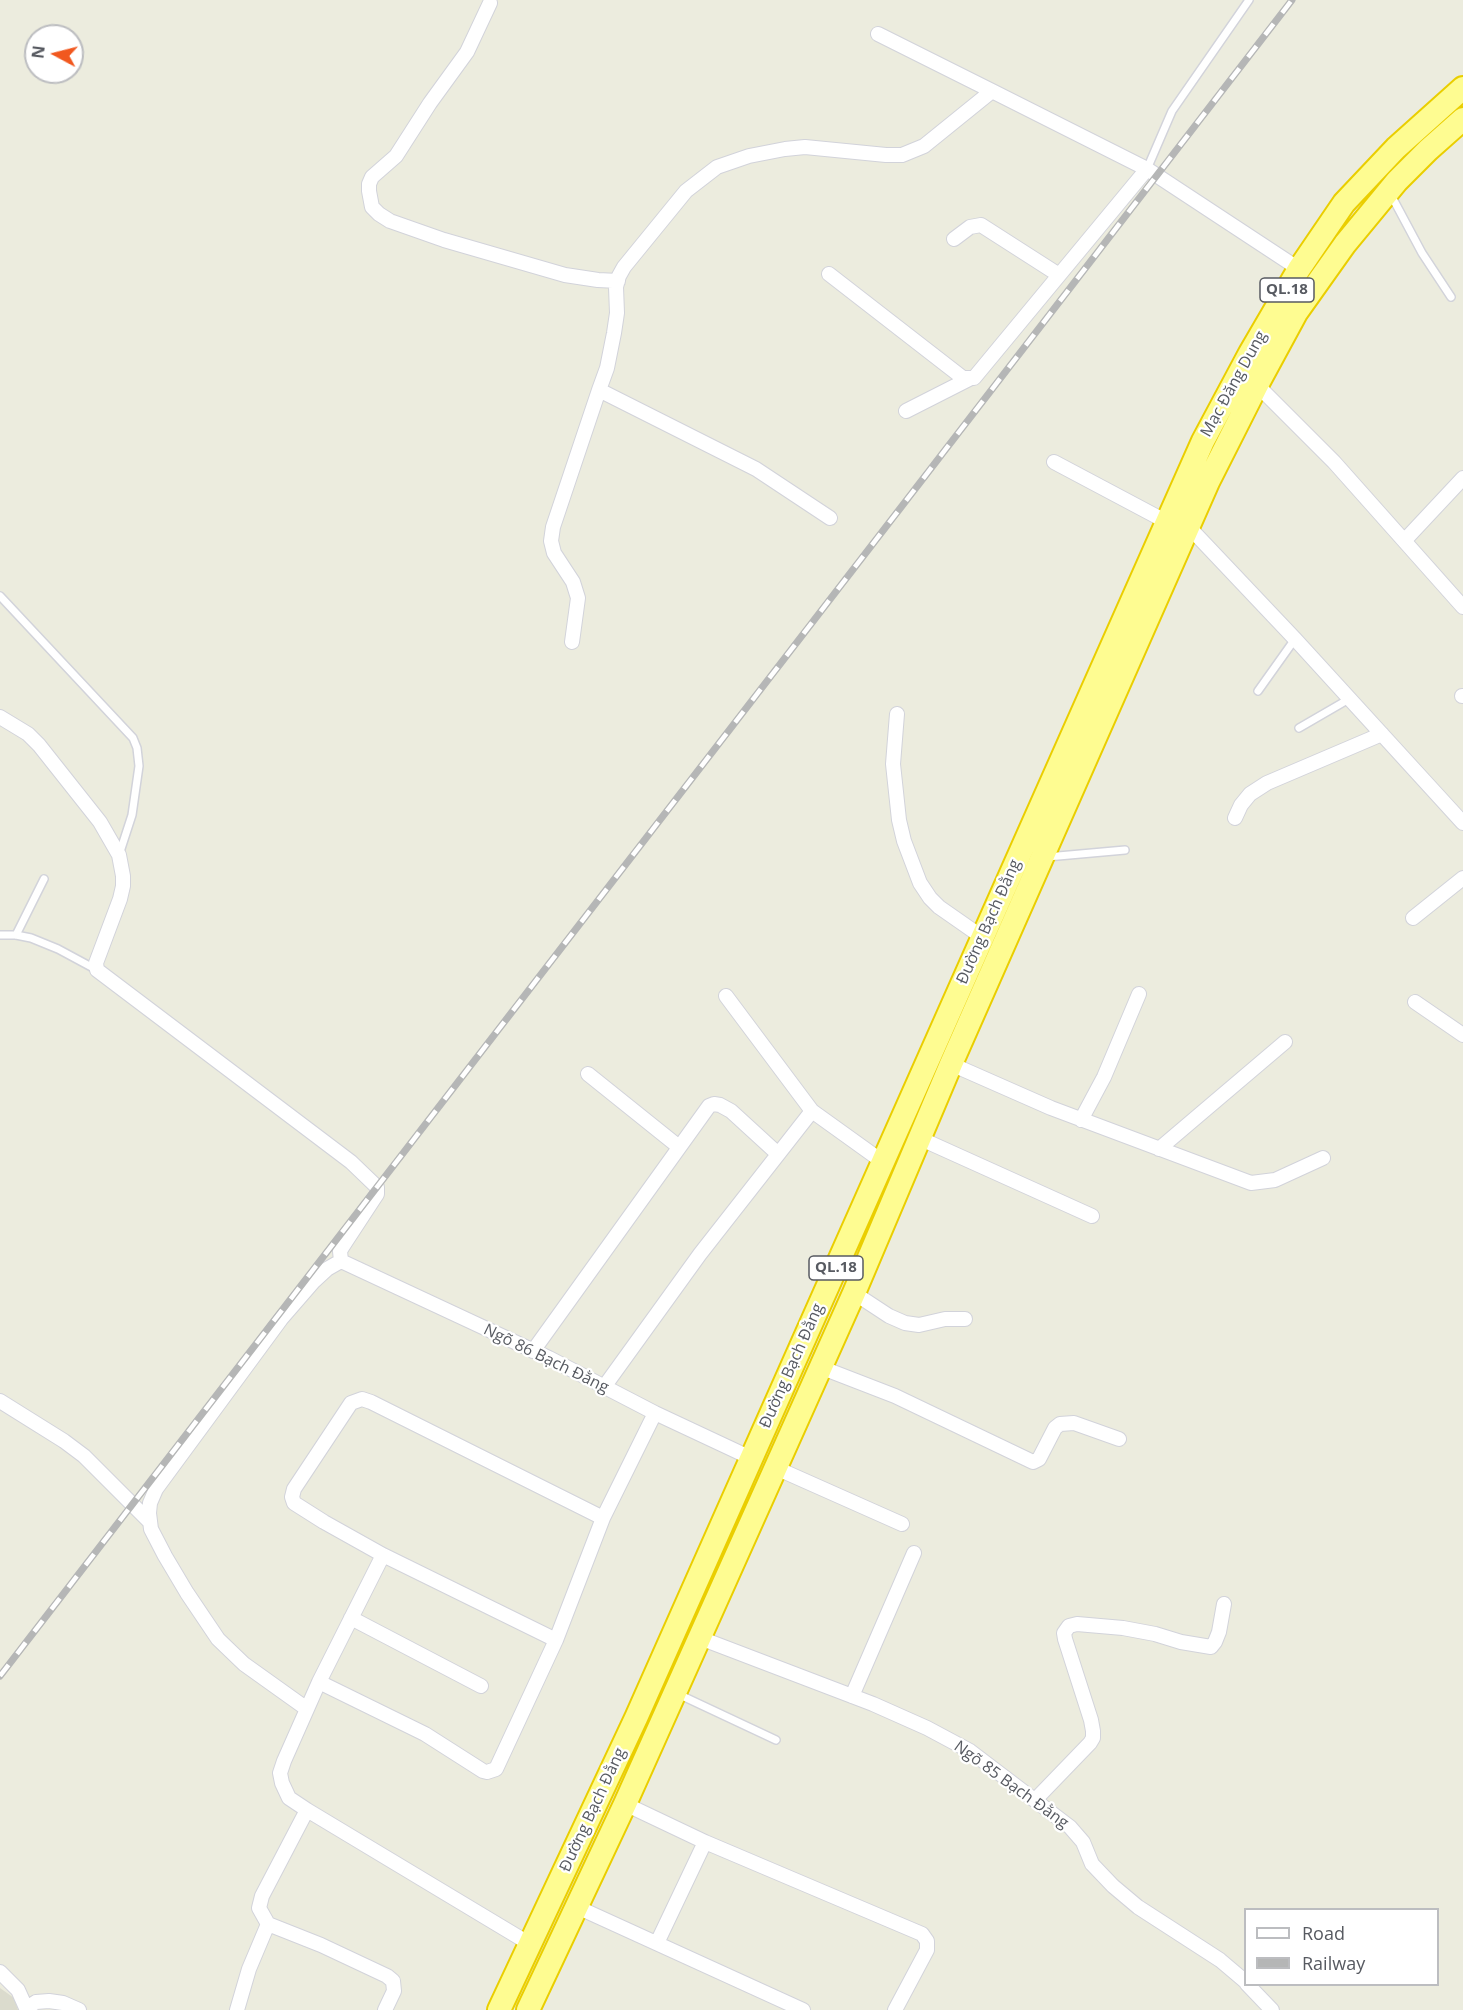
<!DOCTYPE html>
<meta charset="utf-8">
<style>
body{margin:0}
#map{position:relative;width:1463px;height:2010px;overflow:hidden;background:#ececde;font-family:"Open Sans",sans-serif}
canvas{display:block}
.legend{position:absolute;left:1244px;top:1908px;width:195px;height:78px;box-sizing:border-box;background:#fff;border:2px solid #bcbdc0;margin:0;padding:8px 10px;list-style:none;font-size:18px;color:#575a61}
.legend li{display:flex;align-items:center;gap:12px;height:30px}
.legend b{width:30px;border:2px solid #bcbdc0}
.north{position:absolute;left:24px;top:24px;width:60px;height:60px;box-sizing:border-box;background:#fff;border:2px solid #bcbdc0;border-radius:50%;rotate:277deg;font-size:16px;font-weight:700;line-height:24px;text-align:center;color:#575a61}
.north::after{content:'';display:block;margin:auto;width:21px;height:27px;background:#f1581f;clip-path:polygon(50% 0,100% 100%,50% 72%,0 100%)}
</style>
<div id="map">
<canvas width="1463" height="2010"></canvas>
<ul class="legend">
<li><b style="height:8px;background:#fff"></b>Road</li>
<li><b style="height:8px;background:#b5b6b6"></b>Railway</li>
</ul>
<div class="north">N</div>
</div>
<script>
const g = document.querySelector('canvas').getContext('2d');
g.lineJoin = 'round';
function fillPath(path, color) { g.fillStyle = color; g.fill(path, 'evenodd'); }
const poly = rows => new Path2D(rows.map(r => 'M' + r).join(''));
function stroke(path, color, width, dash) { g.strokeStyle = color; g.lineWidth = width; g.lineCap = dash ? 'butt' : 'round'; g.setLineDash(dash || []); g.stroke(path); }
function label(font, color, halo, rows, align = 'center') {
  g.font = font + ' "Open Sans",sans-serif'; g.lineWidth = 4.5; g.setLineDash([]); g.textBaseline = 'middle'; g.strokeStyle = halo; g.fillStyle = color; for (const [text, x, y, turn = 0] of rows) {
    g.save(); g.translate(x, y); g.rotate((+turn || 0) * Math.PI / 180); g.textAlign = isNaN(turn) ? turn : align; if (halo) g.strokeText(text, 0, 0); g.fillText(text, 0, 0); g.restore();
  }
}
fillPath(poly([
 [0,1988,14,1998,18,2010,0,2010]
]), '#dbdbcd');
const service = poly([
 [1147,169,1172,111,1249,0],
 [1391,195,1422,253,1451,297],
 [0,596,133,738,137,748,139,766,132,815,119,855],
 [1258,691,1295,639],
 [1299,728,1349,699],
 [1047,857,1125,850],
 [0,935,16,935,31,938,58,949,97,970],
 [16,935,44,879],
 [678,1694,776,1740]
]);
const minor = poly([
 [490,3,467,52,430,103,396,156,372,177,369,184,369,191,372,207,379,214,390,221,444,240,565,275,598,280,618,281],
 [878,34,992,91],
 [954,239,970,227,981,225,1059,275],
 [829,274,963,378,974,378,1147,169],
 [1257,385,1334,462,1463,607],
 [906,411,969,379],
 [1054,462,1167,522],
 [830,518,756,469,599,390,607,368,614,333,617,313,616,287,619,276,624,267,686,191,717,167,749,156,785,149,805,147,886,155,902,155,924,146,992,91,1147,169,1299,269],
 [1188,526,1295,639,1463,823],
 [1405,540,1463,478],
 [572,642,578,598,573,582,554,553,551,541,553,527,599,390],
 [1462,696,1463,696],
 [897,714,893,764,899,820,904,841,920,883,930,898,939,907,982,937],
 [0,717,28,734,39,745,100,822,119,855,123,876,123,886,120,899,96,963,97,970,351,1162,377,1187,377,1194,373,1200,343,1246,340,1251,341,1261],
 [1235,818,1241,805,1250,794,1267,783,1382,734],
 [1413,918,1463,878],
 [726,996,812,1111,883,1162],
 [1415,1002,1463,1035],
 [951,1064,1051,1108,1251,1183,1275,1180,1323,1158],
 [588,1074,679,1147],
 [1081,1120,1104,1077,1139,994],
 [919,1138,1092,1216],
 [1159,1149,1285,1042],
 [341,1261,549,1358,655,1413,751,1458],
 [854,1293,889,1316,905,1323,919,1325,945,1319,965,1319],
 [533,1351,709,1106,714,1104,720,1105,731,1111,778,1154],
 [820,1367,895,1396,1033,1462,1039,1459,1055,1428,1060,1424,1074,1423,1119,1439],
 [604,1387,700,1254,812,1111],
 [0,1401,64,1441,84,1456,149,1521],
 [776,1468,902,1524],
 [383,1555,319,1682,284,1761,280,1773,282,1783,289,1798,307,1810,530,1944],
 [351,1618,481,1686],
 [700,1638,873,1704,927,1728,970,1751,1070,1827,1083,1842,1092,1864,1113,1886,1138,1907,1220,1960,1246,1982],
 [556,1640,383,1555,324,1522,294,1503,292,1497,294,1489,351,1403,362,1399,371,1402,603,1518],
 [319,1682,425,1734,483,1771,487,1772,496,1769,556,1640,603,1518,655,1413],
 [852,1696,914,1553],
 [307,1709,244,1664,218,1639,187,1593,165,1556,151,1529,149,1513,150,1503,156,1489,281,1319,314,1281,327,1269,341,1261],
 [1035,1800,1090,1743,1093,1738,1093,1731,1091,1720,1065,1639,1064,1633,1069,1626,1077,1624,1123,1628,1155,1634,1181,1642,1211,1647,1215,1642,1219,1632,1224,1604],
 [625,1804,705,1842,922,1934,927,1941,927,1950,895,2010],
 [577,1907,803,2010],
 [268,1924,321,1945,387,1976,393,1981,394,1991,385,2010],
 [657,1943,705,1842],
 [0,1972,18,1990,27,2010],
 [1247,1984,1272,2010],
 [27,2008,36,2002,49,2001,63,2003,79,2010],
 [237,2010,249,1969,268,1924,259,1908,262,1896,307,1810]
]);
const trunk = poly([
 [499,2010,636,1718,1203,441,1250,353,1299,269,1344,203,1396,148,1463,88],
 [528,2010,625,1804,854,1293,951,1064,1208,482,1257,385,1296,313,1345,244,1397,181,1428,150,1463,119]
]);
stroke(service, '#d2d3da', 10);
stroke(minor, '#d2d3da', 16);
stroke(trunk, '#eace00', 26);
stroke(service, '#fff', 7);
stroke(minor, '#fff', 14);
stroke(trunk, '#fefc91', 22);
const rail = poly([
 [0,1676,1292,0]
]);
stroke(rail, '#b5b6b6', 7);
stroke(rail, '#fff', 4.5, [14]);
for (const [x, y, w] of [
 [1287,290,54],
 [836,1268,54]
]) { const box = new Path2D(); box.roundRect(x - w / 2, y - 12, w, 24, 4.5); g.fillStyle = '#fff'; g.fill(box); stroke(box, '#575a61', 1.5); }
label('bold 15px', '#575a61', null, [
 ["QL.18",1287,290],
 ["QL.18",836,1268]
]);
label('16px', '#575a61', '#fff', [
 ["Mạc Đăng Dung",1234,384,-61],
 ["Đường Bạch Đằng",989,922,-66],
 ["Ngõ 86 Bạch Đằng",546,1359,26],
 ["Đường Bạch Đằng",792,1366,-66],
 ["Ngõ 85 Bạch Đằng",1011,1785,36],
 ["Đường Bạch Đằng",593,1810,-65]
]);
</script>
